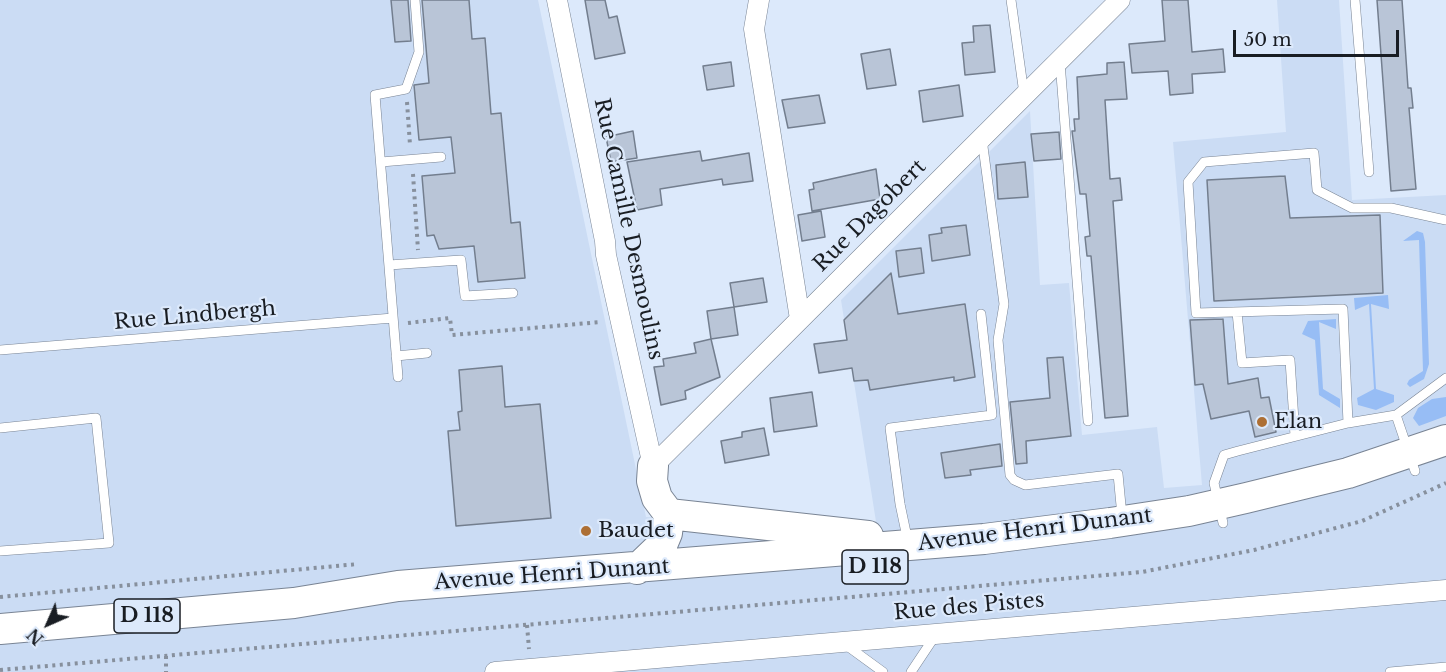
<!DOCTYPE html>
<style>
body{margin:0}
#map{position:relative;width:1446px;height:672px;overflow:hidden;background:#dce9fb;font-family:"Libre Baskerville",serif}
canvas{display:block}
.north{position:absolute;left:18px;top:594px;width:60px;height:60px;-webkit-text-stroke:4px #dce9fb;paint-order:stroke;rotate:225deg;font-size:16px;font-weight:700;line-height:24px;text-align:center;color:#191d23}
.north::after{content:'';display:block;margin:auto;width:21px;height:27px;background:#191d23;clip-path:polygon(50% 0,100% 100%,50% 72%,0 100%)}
.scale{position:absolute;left:1233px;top:30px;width:166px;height:27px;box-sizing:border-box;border:3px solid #191d23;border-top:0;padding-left:8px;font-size:18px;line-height:21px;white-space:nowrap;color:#191d23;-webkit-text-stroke:4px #dce9fb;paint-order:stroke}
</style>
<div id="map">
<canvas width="1446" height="672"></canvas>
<div class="north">N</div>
<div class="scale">50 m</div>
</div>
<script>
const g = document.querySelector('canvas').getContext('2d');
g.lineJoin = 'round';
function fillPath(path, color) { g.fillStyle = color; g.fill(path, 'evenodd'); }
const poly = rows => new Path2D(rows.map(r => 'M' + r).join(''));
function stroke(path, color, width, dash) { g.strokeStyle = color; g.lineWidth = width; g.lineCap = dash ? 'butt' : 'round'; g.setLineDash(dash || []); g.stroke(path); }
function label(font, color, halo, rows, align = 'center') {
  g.font = font + ' "Libre Baskerville",serif'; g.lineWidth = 4.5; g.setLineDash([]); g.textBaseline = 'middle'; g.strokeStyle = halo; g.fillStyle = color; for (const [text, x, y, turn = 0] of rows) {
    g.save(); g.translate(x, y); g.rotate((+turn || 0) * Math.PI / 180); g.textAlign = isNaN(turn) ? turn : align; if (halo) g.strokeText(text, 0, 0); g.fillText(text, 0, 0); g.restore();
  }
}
fillPath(poly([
 [0,0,538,0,646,517,877,528,841,300,1030,111,1040,285,1069,283,1082,435,1157,427,1164,488,1202,485,1173,142,1286,132,1277,0,1339,0,1352,200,1446,195,1446,672,0,672]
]), '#cbdcf4');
fillPath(poly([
 [1417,231,1423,233,1425,242,1429,364,1424,379,1410,387,1407,384,1409,380,1423,371,1419,240,1403,241],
 [1388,295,1389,309,1371,304,1376,389,1394,395,1394,402,1376,410,1358,405,1357,398,1374,389,1369,304,1355,310,1354,298],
 [1336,319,1336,329,1319,322,1323,389,1340,399,1340,408,1319,395,1315,340,1302,334,1308,321],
 [1446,397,1446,416,1419,426,1413,418,1418,408,1432,399]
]), '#97bdf5');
const building = poly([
 [391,0,408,0,411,41,395,42,391,0],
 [422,0,469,0,472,39,485,38,491,114,501,113,511,223,520,222,525,278,478,282,474,246,439,249,434,235,427,236,422,176,455,173,451,137,419,140,414,85,429,83,422,0],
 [585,0,605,0,609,18,617,16,625,53,595,59,585,0],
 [1162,0,1188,0,1192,52,1223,49,1225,72,1192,74,1193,93,1170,95,1168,71,1132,73,1129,44,1165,41,1162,0],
 [1377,0,1402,0,1408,88,1411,88,1413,108,1409,108,1416,189,1391,191,1377,0],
 [990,25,995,72,965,75,962,43,974,42,973,26,990,25],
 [890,49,896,85,867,89,861,54,890,49],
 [731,62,734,86,707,90,703,66,731,62],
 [1124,62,1127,99,1105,100,1110,179,1120,178,1122,200,1113,201,1128,416,1105,418,1091,256,1087,256,1085,237,1090,236,1086,194,1080,194,1072,131,1075,131,1074,119,1079,119,1077,77,1107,74,1107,63,1124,62],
 [959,85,963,116,923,122,919,91,959,85],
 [819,95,825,123,788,128,782,100,819,95],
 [633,131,637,158,611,162,606,137,633,131],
 [1059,132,1061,159,1034,161,1031,134,1059,132],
 [700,151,702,161,749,153,753,181,723,185,722,179,660,189,662,205,637,210,627,162,700,151],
 [1025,162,1028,197,998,199,996,165,1025,162],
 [876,169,880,199,812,211,809,190,814,189,813,183,876,169],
 [1285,176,1290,218,1380,215,1383,293,1214,301,1207,180,1285,176],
 [821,211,825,237,802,241,798,215,821,211],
 [966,225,970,255,932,261,929,235,942,233,941,228,966,225],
 [921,248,924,273,899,277,896,251,921,248],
 [891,273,898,314,965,304,975,377,954,381,954,377,870,390,868,380,854,381,852,368,819,373,814,344,847,340,844,320,891,273],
 [763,278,767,302,734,307,730,283,763,278],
 [734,307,738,335,711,339,707,311,734,307],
 [1223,319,1228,384,1258,378,1261,398,1269,397,1276,432,1255,437,1249,411,1211,419,1203,384,1195,385,1190,320,1223,319],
 [711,339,720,377,685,391,686,399,661,405,654,367,664,366,663,359,696,353,694,343,711,339],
 [1063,357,1071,436,1026,441,1027,463,1016,464,1010,402,1050,398,1047,358,1063,357],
 [502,366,505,407,540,404,551,518,456,526,448,431,460,430,458,412,462,411,459,370,502,366],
 [812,392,817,426,774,432,770,398,812,392],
 [764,428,769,455,725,463,721,441,742,437,742,432,764,428],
 [1000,444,1002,466,970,470,971,475,945,478,941,453,1000,444]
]);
fillPath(building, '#b9c5d7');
stroke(building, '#737e8e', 1.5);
const service = poly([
 [1011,0,1024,94],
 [1355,0,1369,172],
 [1060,62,1088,421],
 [982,139,1004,304,998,340,1010,475,1014,480,1025,485,1118,474,1122,516],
 [381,162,441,157],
 [389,265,461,260,465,296,513,293],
 [1237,312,1242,363,1290,360,1295,436],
 [0,350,393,318],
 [396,356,427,353],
 [398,377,375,95,406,89,419,52,415,0],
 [1396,415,1446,378],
 [1348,423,1343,309,1196,313,1188,182,1204,162,1314,153,1317,190,1352,208,1391,208,1446,220],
 [0,428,96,418,109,543,0,551],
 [1223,523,1214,483,1224,455,1238,451,1348,423,1396,415,1415,471],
 [908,542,900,504,890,428,992,415,981,314],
 [846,645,883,672],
 [911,672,935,636],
 [1390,672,1446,667]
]);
const minor = poly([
 [557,0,605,241,606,255,653,466],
 [759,0,754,29,800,319],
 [653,466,1120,0],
 [495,672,1446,590]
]);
const primary = poly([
 [669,514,868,536],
 [637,569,662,545,667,533,669,514,657,498,652,481,653,466],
 [0,629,294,603,398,586,984,539,1110,523,1189,511,1246,498,1348,473,1446,440]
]);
stroke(service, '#798494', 10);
stroke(minor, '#798494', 21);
stroke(primary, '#798494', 32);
stroke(poly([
 [407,102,410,145],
 [413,174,418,250],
 [408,323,450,318,452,335,601,322],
 [0,597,358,564],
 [527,625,529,649],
 [166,656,166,672],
 [0,670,1142,572,1254,550,1362,521,1446,483]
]), '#87909d', 4, [3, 4.5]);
stroke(service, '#fff', 9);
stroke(minor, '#fff', 20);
stroke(primary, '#fff', 30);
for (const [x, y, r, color] of [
 [1262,422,6,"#ad6f34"],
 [586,531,6,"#ad6f34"]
]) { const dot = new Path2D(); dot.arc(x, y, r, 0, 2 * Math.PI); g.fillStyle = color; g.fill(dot); stroke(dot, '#dce9fb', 2); }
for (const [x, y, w] of [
 [875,567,66],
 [147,616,66]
]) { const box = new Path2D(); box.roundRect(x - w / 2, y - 17, w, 34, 4.5); g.fillStyle = '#dce9fb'; g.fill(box); stroke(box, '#191d23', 1.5); }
label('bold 20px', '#191d23', null, [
 ["D 118",875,567],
 ["D 118",147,616]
]);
label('21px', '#191d23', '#dce9fb', [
 ["Rue Dagobert",870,216,-45],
 ["Rue Camille Desmoulins",628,229,78],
 ["Rue Lindbergh",195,316,-5],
 ["Avenue Henri Dunant",1035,530,-7],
 ["Avenue Henri Dunant",552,575,-4],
 ["Rue des Pistes",969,607,-5]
]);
label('21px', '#191d23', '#dce9fb', [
 ["Elan",1274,422],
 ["Baudet",598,531]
], 'left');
</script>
